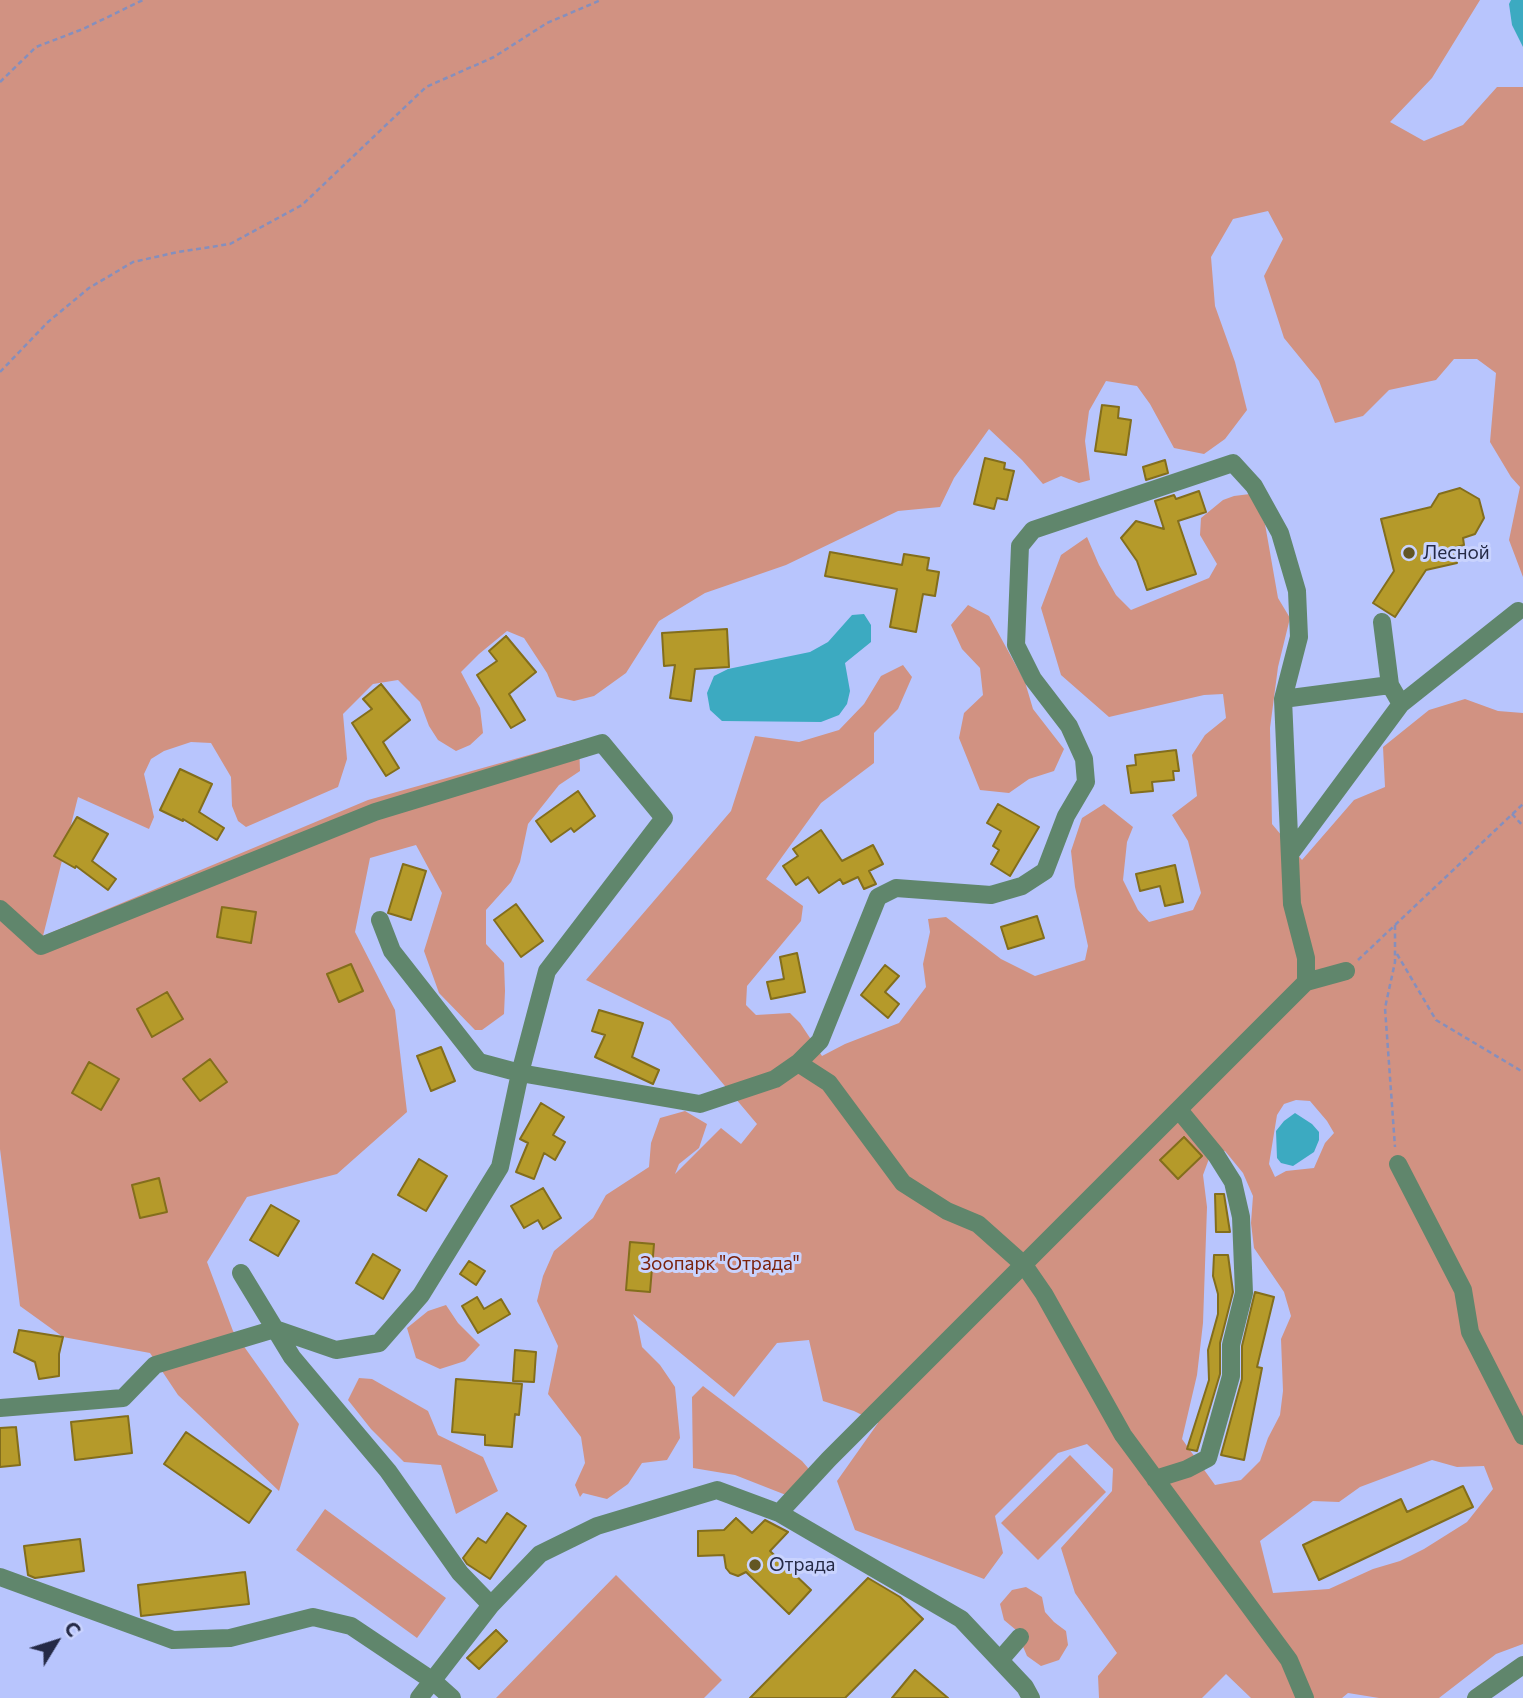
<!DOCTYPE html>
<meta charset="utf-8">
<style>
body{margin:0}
#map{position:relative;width:1523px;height:1698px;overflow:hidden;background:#b8c5fd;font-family:Commissioner,sans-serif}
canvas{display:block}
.north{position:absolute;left:21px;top:1607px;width:70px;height:70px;-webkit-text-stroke:5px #c9d3fe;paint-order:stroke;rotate:52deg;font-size:19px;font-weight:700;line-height:28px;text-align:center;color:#252a46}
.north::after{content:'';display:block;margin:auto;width:24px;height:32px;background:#252a46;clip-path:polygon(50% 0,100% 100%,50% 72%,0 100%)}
</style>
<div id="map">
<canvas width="1523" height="1698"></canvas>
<div class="north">С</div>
</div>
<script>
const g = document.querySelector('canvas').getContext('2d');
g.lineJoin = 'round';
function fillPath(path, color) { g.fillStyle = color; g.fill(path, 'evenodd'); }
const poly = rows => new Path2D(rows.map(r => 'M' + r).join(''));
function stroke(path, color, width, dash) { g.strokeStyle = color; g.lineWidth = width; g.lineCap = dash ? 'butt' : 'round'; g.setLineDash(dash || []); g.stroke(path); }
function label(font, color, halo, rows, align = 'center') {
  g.font = font + ' Commissioner,sans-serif'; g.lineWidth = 6; g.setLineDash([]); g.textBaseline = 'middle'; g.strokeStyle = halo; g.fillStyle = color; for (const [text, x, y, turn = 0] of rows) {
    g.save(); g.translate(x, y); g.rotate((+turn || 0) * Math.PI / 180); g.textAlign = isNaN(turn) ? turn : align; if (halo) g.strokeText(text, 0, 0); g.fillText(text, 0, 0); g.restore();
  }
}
fillPath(poly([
 [0,0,1480,0,1432,78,1390,122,1424,141,1463,125,1497,87,1523,87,1523,577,1509,540,1520,487,1511,477,1490,442,1496,373,1477,359,1454,359,1436,380,1389,390,1363,416,1335,423,1319,381,1284,338,1264,276,1283,239,1268,211,1233,219,1211,257,1215,306,1235,362,1247,410,1225,439,1204,454,1174,448,1150,404,1137,386,1106,381,1089,411,1085,441,1090,480,1079,483,1061,476,1043,484,1022,460,989,429,954,478,940,507,898,511,786,565,705,593,659,621,626,673,594,696,574,701,557,697,547,673,524,638,507,631,479,654,461,672,480,708,483,733,470,745,456,751,438,740,429,726,420,702,398,680,373,684,343,714,347,759,338,787,246,827,238,821,232,806,231,777,211,743,191,742,164,751,151,759,144,774,154,817,149,829,78,797,43,936,368,800,579,741,580,771,559,785,528,824,520,862,511,882,486,910,486,944,504,963,505,991,504,1014,482,1030,475,1030,439,993,424,951,442,893,416,845,370,858,355,932,395,1010,407,1112,337,1174,247,1197,207,1262,233,1331,299,1424,279,1491,178,1395,150,1353,63,1337,20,1306,0,1149],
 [1250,494,1265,524,1278,598,1290,618,1278,667,1270,728,1272,824,1302,860,1354,800,1385,787,1383,747,1429,710,1465,699,1498,711,1523,713,1523,1644,1496,1654,1439,1698,1379,1698,1348,1693,1342,1698,1251,1698,1226,1674,1202,1698,1099,1698,1098,1676,1117,1653,1075,1593,1061,1548,1112,1491,1113,1469,1087,1444,1058,1453,995,1516,1003,1553,984,1579,855,1530,837,1481,878,1423,854,1411,823,1401,809,1340,777,1343,734,1397,633,1314,637,1322,642,1347,660,1365,675,1387,680,1438,667,1460,642,1463,628,1484,607,1499,583,1493,580,1497,575,1485,585,1463,581,1437,548,1394,558,1346,537,1301,543,1276,554,1251,593,1218,606,1195,649,1167,651,1143,660,1118,685,1111,707,1124,699,1148,679,1164,675,1174,721,1128,741,1144,757,1124,670,1021,586,980,731,811,755,736,799,742,839,730,864,704,881,676,903,665,912,677,898,709,874,733,874,763,821,803,766,879,803,906,801,921,747,986,746,1005,756,1015,790,1013,800,1023,822,1056,845,1044,899,1023,926,987,923,964,930,932,928,919,946,917,1001,959,1035,976,1085,960,1088,946,1075,887,1071,851,1082,818,1104,804,1133,827,1127,842,1123,880,1138,910,1149,922,1193,910,1201,893,1188,841,1172,815,1197,796,1192,755,1205,735,1226,718,1223,694,1204,695,1109,717,1061,675,1041,608,1061,555,1087,537,1099,565,1116,595,1131,610,1209,578,1217,564,1200,535,1201,518,1223,500,1234,496],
 [1296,1100,1310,1101,1327,1121,1334,1133,1325,1143,1314,1168,1286,1171,1275,1177,1269,1164,1277,1115,1284,1104],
 [1225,1151,1243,1173,1253,1196,1251,1223,1254,1248,1284,1292,1291,1316,1281,1339,1283,1391,1280,1415,1268,1438,1260,1461,1241,1480,1215,1485,1182,1439,1197,1375,1203,1323,1207,1207,1203,1175,1210,1156],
 [1432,1460,1457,1467,1484,1466,1493,1489,1467,1522,1424,1549,1400,1561,1373,1569,1329,1589,1273,1593,1260,1541,1313,1501,1339,1502,1360,1487],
 [968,605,989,616,1025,682,1033,709,1064,749,1054,771,1029,779,1009,793,980,790,959,738,964,713,983,695,980,668,962,649,951,625],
 [446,1305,458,1323,480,1345,465,1361,440,1369,416,1358,407,1328,428,1311],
 [359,1378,372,1379,428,1411,438,1435,483,1457,498,1491,456,1514,441,1465,404,1462,371,1429,348,1400],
 [703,1386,802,1461,808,1468,809,1473,786,1495,735,1475,693,1468,692,1397],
 [1070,1455,1106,1492,1038,1560,1001,1523],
 [325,1509,446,1598,417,1638,296,1550],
 [616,1575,722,1680,704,1698,496,1698],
 [1026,1587,1042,1597,1045,1612,1054,1622,1066,1631,1068,1645,1059,1660,1041,1666,1027,1656,1016,1630,1004,1620,1000,1604,1012,1590]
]), '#d19282');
fillPath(poly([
 [1511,0,1523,0,1523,47,1512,25,1509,4],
 [864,614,871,625,871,642,845,663,850,691,847,704,839,715,821,722,722,721,710,710,707,693,714,676,728,669,810,652,828,642,852,615],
 [1295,1113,1312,1124,1319,1132,1319,1140,1314,1152,1293,1166,1281,1163,1277,1158,1276,1131,1284,1121]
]), '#3caac1');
const building = poly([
 [1102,405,1119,407,1118,418,1131,420,1126,455,1095,451,1102,405],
 [985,458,1005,463,1004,469,1014,471,1007,500,997,498,994,509,974,504,985,458],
 [1165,460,1168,473,1146,480,1143,467,1165,460],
 [1460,488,1479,499,1484,518,1475,534,1463,538,1464,545,1453,548,1457,563,1426,570,1395,617,1373,603,1394,571,1381,519,1431,507,1439,494,1460,488],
 [1199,491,1206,512,1178,521,1196,574,1147,590,1137,561,1121,538,1136,521,1164,529,1155,501,1174,495,1176,499,1199,491],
 [830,552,902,565,904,554,929,558,927,570,939,572,935,596,923,594,916,632,890,627,897,589,825,576,830,552],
 [727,629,729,667,695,669,691,701,670,698,675,665,664,666,662,633,727,629],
 [506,636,536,672,509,694,525,720,511,728,477,675,497,661,489,651,506,636],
 [381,684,410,720,383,742,399,768,386,776,352,723,372,709,363,699,381,684],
 [1176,750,1179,771,1173,771,1174,780,1152,782,1153,791,1131,793,1127,766,1136,765,1135,755,1176,750],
 [180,769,212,784,199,812,224,828,217,840,183,819,183,821,160,810,180,769],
 [578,791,595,816,574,832,571,828,551,842,536,821,578,791],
 [998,804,1039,827,1010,876,991,864,999,850,993,846,1001,831,987,823,998,804],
 [77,817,108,834,92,861,116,879,108,890,76,866,75,868,54,856,77,817],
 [821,830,842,861,873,845,883,864,869,871,876,884,864,889,858,877,843,884,840,879,819,893,808,877,796,885,783,866,798,856,793,849,821,830],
 [403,864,426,871,411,920,388,913,403,864],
 [1175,865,1183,902,1165,906,1160,886,1140,891,1136,874,1175,865],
 [516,904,543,941,521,957,494,920,516,904],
 [222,907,256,912,251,943,217,937,222,907],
 [1037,916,1044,938,1008,949,1001,927,1037,916],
 [797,953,805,992,771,999,767,982,784,979,780,957,797,953],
 [351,964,363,991,339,1002,327,974,351,964],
 [885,965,899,976,885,992,899,1004,888,1018,861,995,885,965],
 [167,992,183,1019,152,1037,137,1009,167,992],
 [599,1010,643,1023,632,1057,659,1070,653,1084,595,1057,605,1035,592,1031,599,1010],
 [441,1047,455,1081,431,1091,417,1056,441,1047],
 [210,1059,227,1082,200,1101,183,1079,210,1059],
 [89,1062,119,1079,101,1110,72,1093,89,1062],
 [541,1103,564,1117,553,1135,565,1142,555,1160,544,1153,534,1179,516,1172,528,1143,520,1139,541,1103],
 [1184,1137,1202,1156,1178,1179,1160,1160,1184,1137],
 [419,1159,447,1176,426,1211,398,1195,419,1159],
 [159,1178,167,1212,140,1218,132,1185,159,1178],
 [543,1188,561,1218,543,1229,538,1220,524,1228,511,1206,543,1188],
 [1215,1194,1224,1194,1230,1232,1216,1232,1215,1194],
 [271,1205,299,1221,278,1256,250,1240,271,1205],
 [630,1242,654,1244,650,1292,626,1290,630,1242],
 [373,1254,400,1270,383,1299,356,1283,373,1254],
 [1214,1255,1228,1255,1233,1292,1220,1343,1220,1374,1197,1451,1187,1449,1209,1380,1208,1350,1218,1314,1218,1294,1213,1276,1214,1255],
 [469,1261,485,1271,476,1285,460,1274,469,1261],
 [1255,1292,1274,1297,1257,1367,1262,1368,1244,1460,1221,1455,1242,1379,1242,1346,1255,1292],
 [477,1297,484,1309,501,1299,510,1314,478,1333,462,1306,477,1297],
 [19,1330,63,1337,59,1354,59,1376,39,1379,35,1362,14,1352,19,1330],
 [515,1350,536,1352,534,1382,513,1381,515,1350],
 [456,1379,522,1384,519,1415,515,1414,512,1447,485,1445,485,1435,452,1432,456,1379],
 [128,1416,132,1453,75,1460,71,1422,128,1416],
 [16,1427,20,1465,0,1467,0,1428,16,1427],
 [186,1432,271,1491,249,1523,164,1464,186,1432],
 [1463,1486,1473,1507,1319,1580,1303,1545,1401,1499,1407,1512,1463,1486],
 [507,1513,526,1526,490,1579,467,1564,463,1558,478,1538,486,1543,507,1513],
 [736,1518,752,1533,765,1520,788,1532,770,1551,811,1590,789,1614,746,1572,738,1576,730,1573,726,1568,724,1555,698,1556,698,1531,724,1530,736,1518],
 [80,1539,84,1571,35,1578,28,1575,24,1546,80,1539],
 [245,1572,249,1604,141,1616,138,1585,245,1572],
 [868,1578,900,1597,923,1619,845,1698,750,1698,868,1578],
 [496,1630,507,1641,479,1669,467,1658,496,1630],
 [915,1670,948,1698,892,1698,915,1670]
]);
fillPath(building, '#b59a2a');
stroke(building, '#836e1c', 2);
stroke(poly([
 [0,82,36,47,83,29,143,0],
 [0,372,48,322,89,288,133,262,178,252,230,244,302,205,426,87,494,57,547,23,601,0],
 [1512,814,1523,826],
 [1395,925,1395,962,1385,1008,1395,1147],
 [1397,954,1436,1020,1523,1072],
 [1358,960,1523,804]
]), '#858fbd', 2.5, [5, 3.5]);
stroke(poly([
 [1283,699,1390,685,1382,622],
 [1401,704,1518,611],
 [1290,854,1401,704,1390,685],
 [0,909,41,946,375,812,602,743,664,818,547,971,520,1073,500,1167,421,1295,379,1343,336,1350,275,1329,155,1365,123,1398,0,1408],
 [380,920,392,951,479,1062,520,1073,700,1104,775,1079,798,1063,820,1041,878,897,896,888,991,895,1022,886,1045,871,1066,816,1086,782,1084,759,1069,726,1033,679,1016,645,1020,546,1033,530,1233,463,1254,486,1280,533,1297,591,1299,637,1283,699,1292,904,1306,958,1306,982],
 [798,1063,829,1083,903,1183,947,1211,978,1224,1024,1265,1044,1294,1123,1435,1289,1660,1305,1698],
 [1398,1164,1463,1290,1470,1332,1523,1436],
 [241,1273,292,1357,388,1471,460,1573,491,1605],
 [1155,1479,1187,1469,1208,1458,1231,1376,1231,1345,1244,1293,1241,1217,1233,1182,1216,1155,1179,1110],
 [779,1513,829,1459,1306,982,1346,971],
 [0,1577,173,1640,230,1638,313,1617,351,1626,433,1681,452,1698],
 [1000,1660,1020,1637],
 [419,1698,491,1605,540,1554,597,1526,717,1490,779,1513,961,1619,1025,1687,1031,1698],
 [1476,1698,1523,1665]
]), '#60866c', 18);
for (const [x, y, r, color] of [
 [1409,553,7,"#635623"],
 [755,1565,7,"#635623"]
]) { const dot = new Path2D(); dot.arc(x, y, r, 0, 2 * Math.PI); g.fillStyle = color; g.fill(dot); stroke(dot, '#c9d3fe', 2.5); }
label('19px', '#252a46', '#c9d3fe', [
 ["Лесной",1423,553],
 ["Отрада",769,1565]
], 'left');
label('19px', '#7a220c', '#c9d3fe', [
 ["Зоопарк \"Отрада\"",720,1264]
]);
</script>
